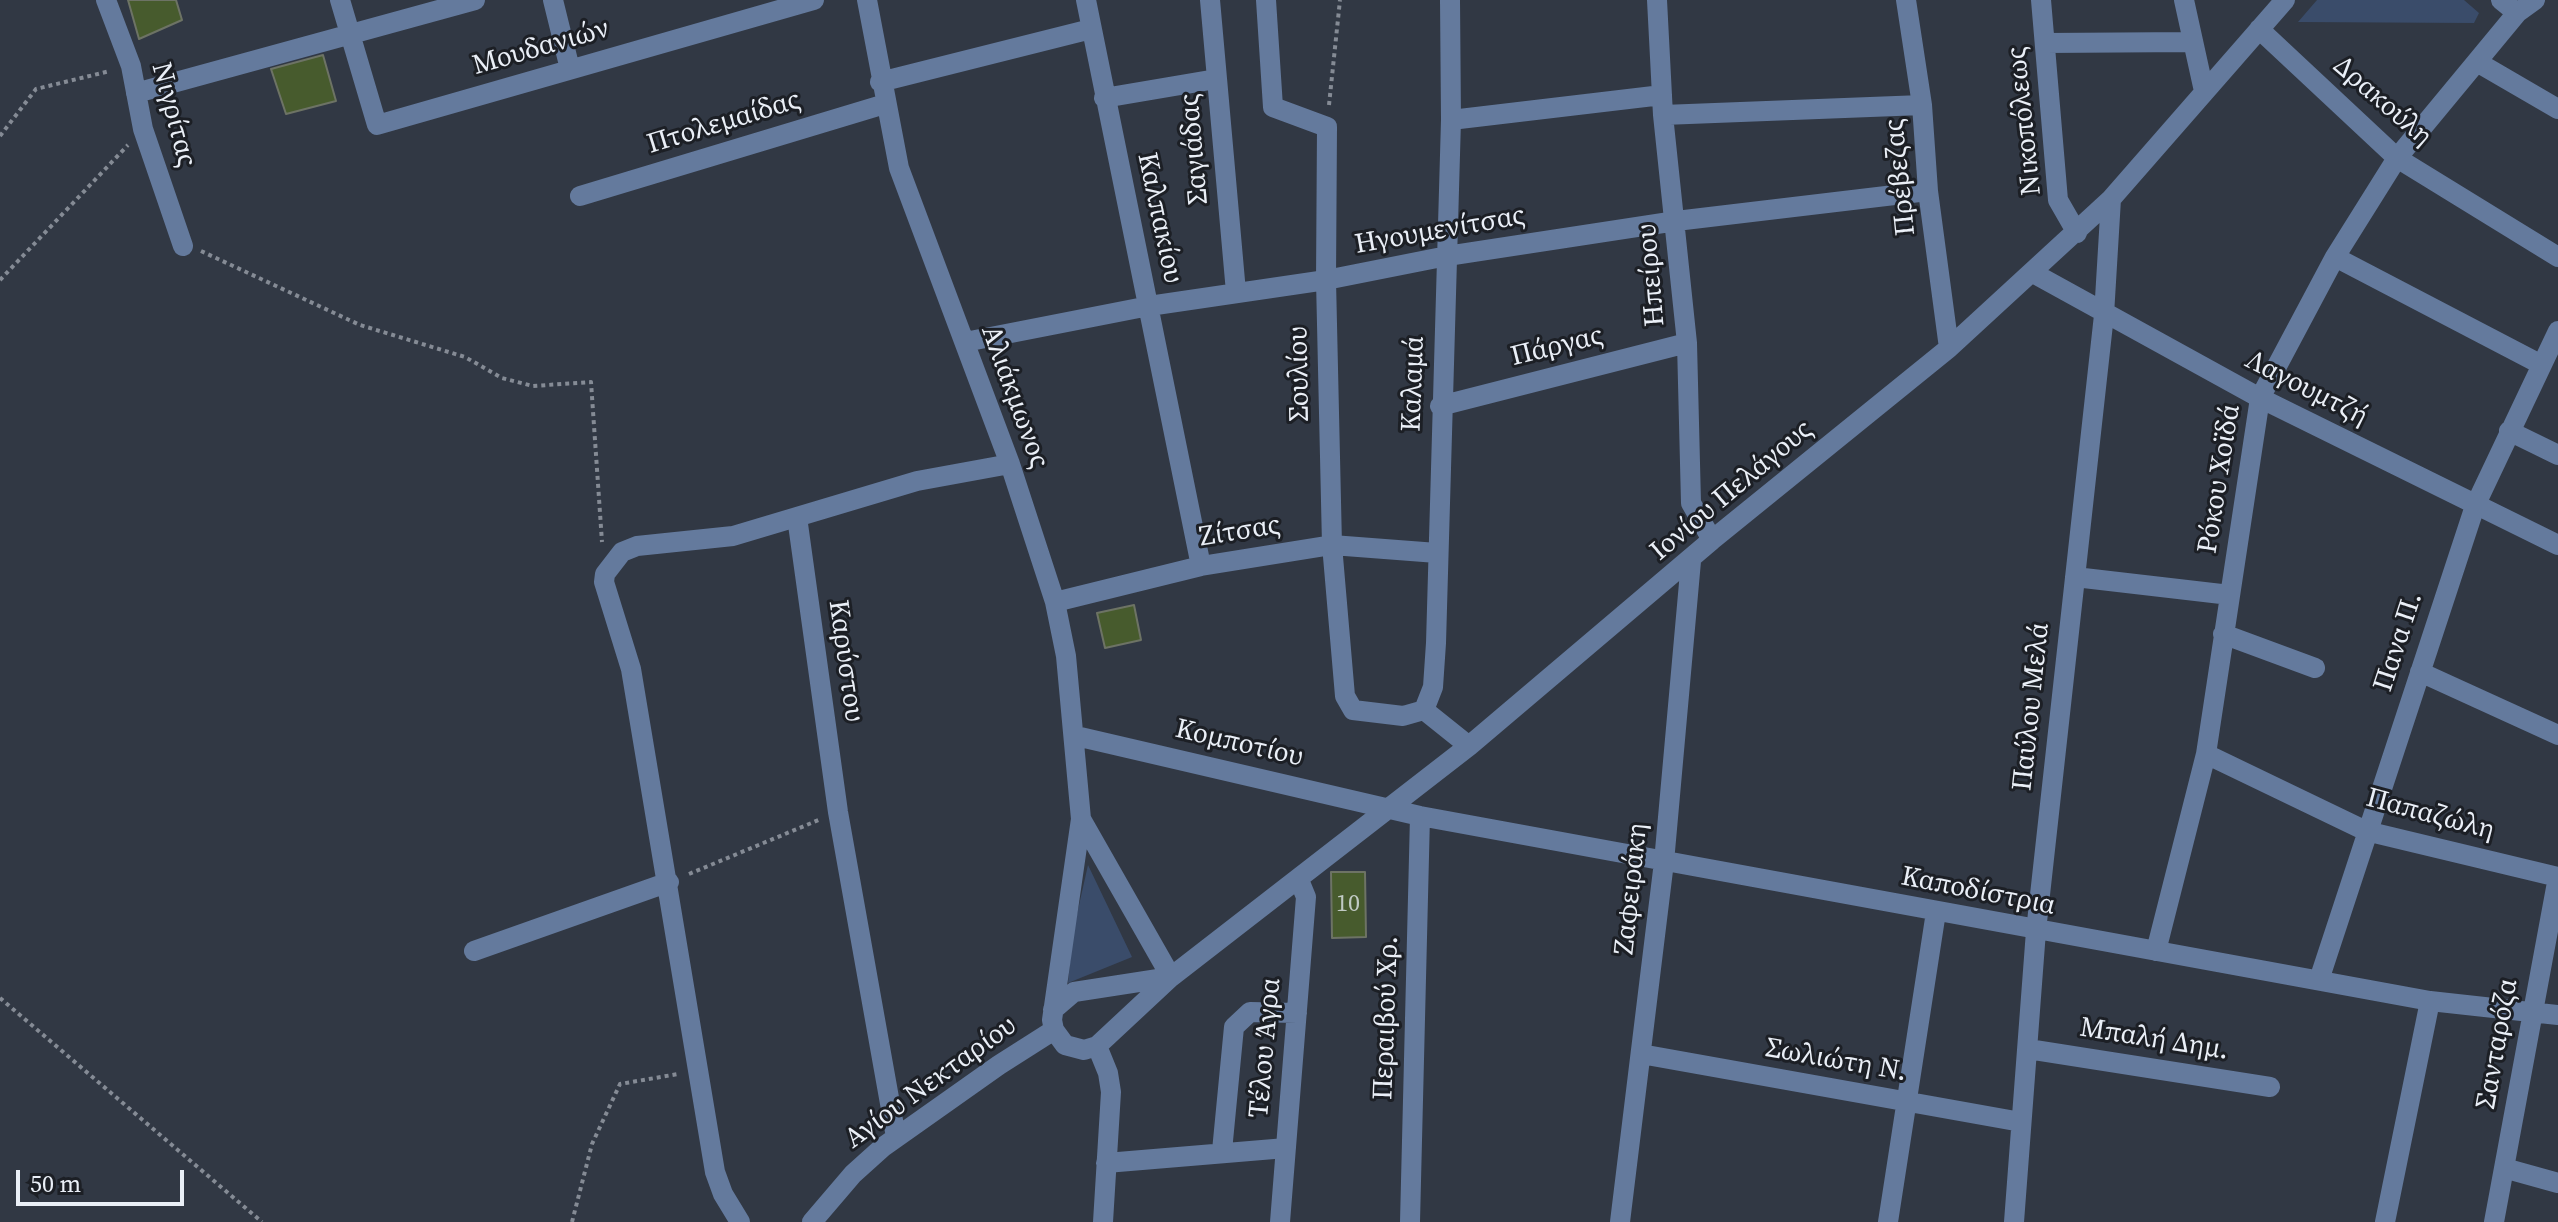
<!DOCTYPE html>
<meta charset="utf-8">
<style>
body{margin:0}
#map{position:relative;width:2558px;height:1222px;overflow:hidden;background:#313844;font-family:"Source Serif 4",serif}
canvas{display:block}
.scale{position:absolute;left:16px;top:1170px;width:168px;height:36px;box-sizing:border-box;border:4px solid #eaeff7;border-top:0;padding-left:10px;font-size:24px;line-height:28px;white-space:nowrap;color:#eaeff7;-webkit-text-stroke:6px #1c1f25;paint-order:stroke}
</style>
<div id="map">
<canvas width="2558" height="1222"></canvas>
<div class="scale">50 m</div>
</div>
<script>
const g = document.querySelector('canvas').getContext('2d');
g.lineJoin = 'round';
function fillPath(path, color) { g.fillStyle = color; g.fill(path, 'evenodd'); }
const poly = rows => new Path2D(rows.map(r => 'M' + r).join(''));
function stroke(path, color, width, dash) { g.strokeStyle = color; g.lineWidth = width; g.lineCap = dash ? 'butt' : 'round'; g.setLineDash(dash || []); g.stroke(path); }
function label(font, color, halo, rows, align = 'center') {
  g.font = font + ' "Source Serif 4",serif'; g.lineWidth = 6; g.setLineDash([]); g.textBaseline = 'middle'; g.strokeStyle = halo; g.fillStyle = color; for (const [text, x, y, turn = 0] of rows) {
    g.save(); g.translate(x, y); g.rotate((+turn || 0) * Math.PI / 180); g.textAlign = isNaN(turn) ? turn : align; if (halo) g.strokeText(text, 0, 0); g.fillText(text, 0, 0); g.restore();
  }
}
fillPath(poly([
 [2317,0,2464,0,2479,13,2474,23,2298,22],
 [1088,865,1132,957,1068,983,1073,932]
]), '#3a4c6a');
const building = poly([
 [128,0,176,0,182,20,139,39,128,0],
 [323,55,336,101,286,114,271,69,323,55],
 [1134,605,1141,640,1105,648,1097,613,1134,605],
 [1331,872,1365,872,1366,937,1332,938,1331,872]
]);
fillPath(building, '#475b2d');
stroke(building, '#6d7365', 2);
stroke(poly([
 [1329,105,1340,0],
 [0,136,36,89,110,71],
 [201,251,360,325,465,357,502,378,533,386,591,382,602,542],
 [0,280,128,145],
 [689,874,821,819],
 [0,998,262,1222],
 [572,1222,592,1144,620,1084,678,1074]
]), '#858b95', 4, [4, 4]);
stroke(poly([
 [106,0,131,66,143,129,183,246],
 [340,0,377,125,814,0],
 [553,0,570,69],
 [867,0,899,168,1010,464,1055,602,1066,656,1081,819,1052,1020,1054,1030,1065,1045,1084,1050,1097,1046,1171,977,1469,746,1712,540,1949,348,2111,199,2285,0],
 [1086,0,1201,566],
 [1210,0,1236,292],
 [1266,0,1273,107,1327,127,1326,280,1332,545,1345,696,1353,710,1403,716,1424,710],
 [1450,0,1451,120,1436,643,1433,687,1424,710,1469,746],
 [1657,0,1663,115,1687,343,1691,503,1712,540],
 [1906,0,1922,105,1928,191,1949,348],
 [2041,0,2058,200,2077,233],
 [2184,0,2204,91],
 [2501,0,2517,13],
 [2259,29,2397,158,2558,257],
 [2045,43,2192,42],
 [2477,62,2558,109],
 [880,82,1091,29],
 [136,93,475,0],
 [1104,98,1216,79],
 [1663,115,1922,105],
 [1451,120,1662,95],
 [580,196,885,104],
 [2335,257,2540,364],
 [2033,273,2260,398,2558,545],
 [965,342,1149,306,1326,280,1447,256,1676,221,1928,191],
 [1440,406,1687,343],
 [2509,431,2558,455],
 [797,517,838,812,896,1137],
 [2075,577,2230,595],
 [1055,602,1201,566,1332,545,1437,553],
 [2223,634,2315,668],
 [2420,672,2558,735],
 [1076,736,1420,816,2430,1001,2558,1015],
 [2206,754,2366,831,2558,877],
 [1081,819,1171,977],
 [474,951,669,882],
 [2156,951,2206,754,2260,398,2335,257,2397,158,2517,13,2535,0],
 [2319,980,2475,506,2558,331],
 [1053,1010,1074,992,1171,977],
 [1097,1046,1108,1073,1111,1092,1103,1222],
 [2028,1049,2270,1087],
 [1641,1054,2021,1122],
 [1222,1151,1234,1027,1250,1012,1297,1013],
 [1106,1163,1286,1148],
 [2504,1168,2558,1183],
 [740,1222,723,1194,715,1172,631,669,604,582,605,574,622,552,637,546,733,536,917,481,1010,464],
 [812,1222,853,1174,883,1147,999,1065,1054,1030],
 [1280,1222,1306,897,1299,880],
 [1410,1222,1420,816],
 [1620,1222,1664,862,1691,561],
 [1888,1222,1936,912],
 [2014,1222,2036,931,2104,315,2111,199],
 [2385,1222,2430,1001],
 [2494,1222,2558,877]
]), '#647a9d', 20);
label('24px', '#c1cac4', null, [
 ["10",1348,905]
]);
label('28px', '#eaeff7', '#1c1f25', [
 ["Μουδανιών",541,48,-16],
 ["Δρακούλη",2382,102,41],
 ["Νιγρίτας",173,115,75],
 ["Νικοπόλεως",2025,121,-96],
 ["Πτολεμαίδας",724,123,-17],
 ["Σαγιάδας",1195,149,-95],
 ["Πρέβεζας",1901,177,-96],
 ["Καλπακίου",1159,218,78],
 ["Ηγουμενίτσας",1440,231,-10],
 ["Ηπείρου",1652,275,-95],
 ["Πάργας",1557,347,-14],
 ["Σουλίου",1300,374,-91],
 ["Καλαμά",1414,384,-88],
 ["Λαγουμτζή",2306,389,27],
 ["Αλιάκμωνος",1014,397,70],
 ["Ρόκου Χοϊδά",2220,479,-81],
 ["Ιονίου Πελάγους",1732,491,-40],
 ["Ζίτσας",1240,532,-9],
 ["Πανα Π.",2399,642,-72],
 ["Καρύστου",845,661,82],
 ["Παύλου Μελά",2032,707,-84],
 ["Κομποτίου",1239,744,13],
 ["Παπαζώλη",2430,815,15],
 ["Ζαφειράκη",1632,889,-84],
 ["Καποδίστρια",1978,892,11],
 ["Περαιβού Χρ.",1387,1018,-88],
 ["Μπαλή Δημ.",2154,1040,9],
 ["Σανταρόζα",2498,1044,-80],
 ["Τέλου Άγρα",1266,1048,-85],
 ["Σωλιώτη Ν.",1836,1061,10],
 ["Αγίου Νεκταρίου",931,1083,-36]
]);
</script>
